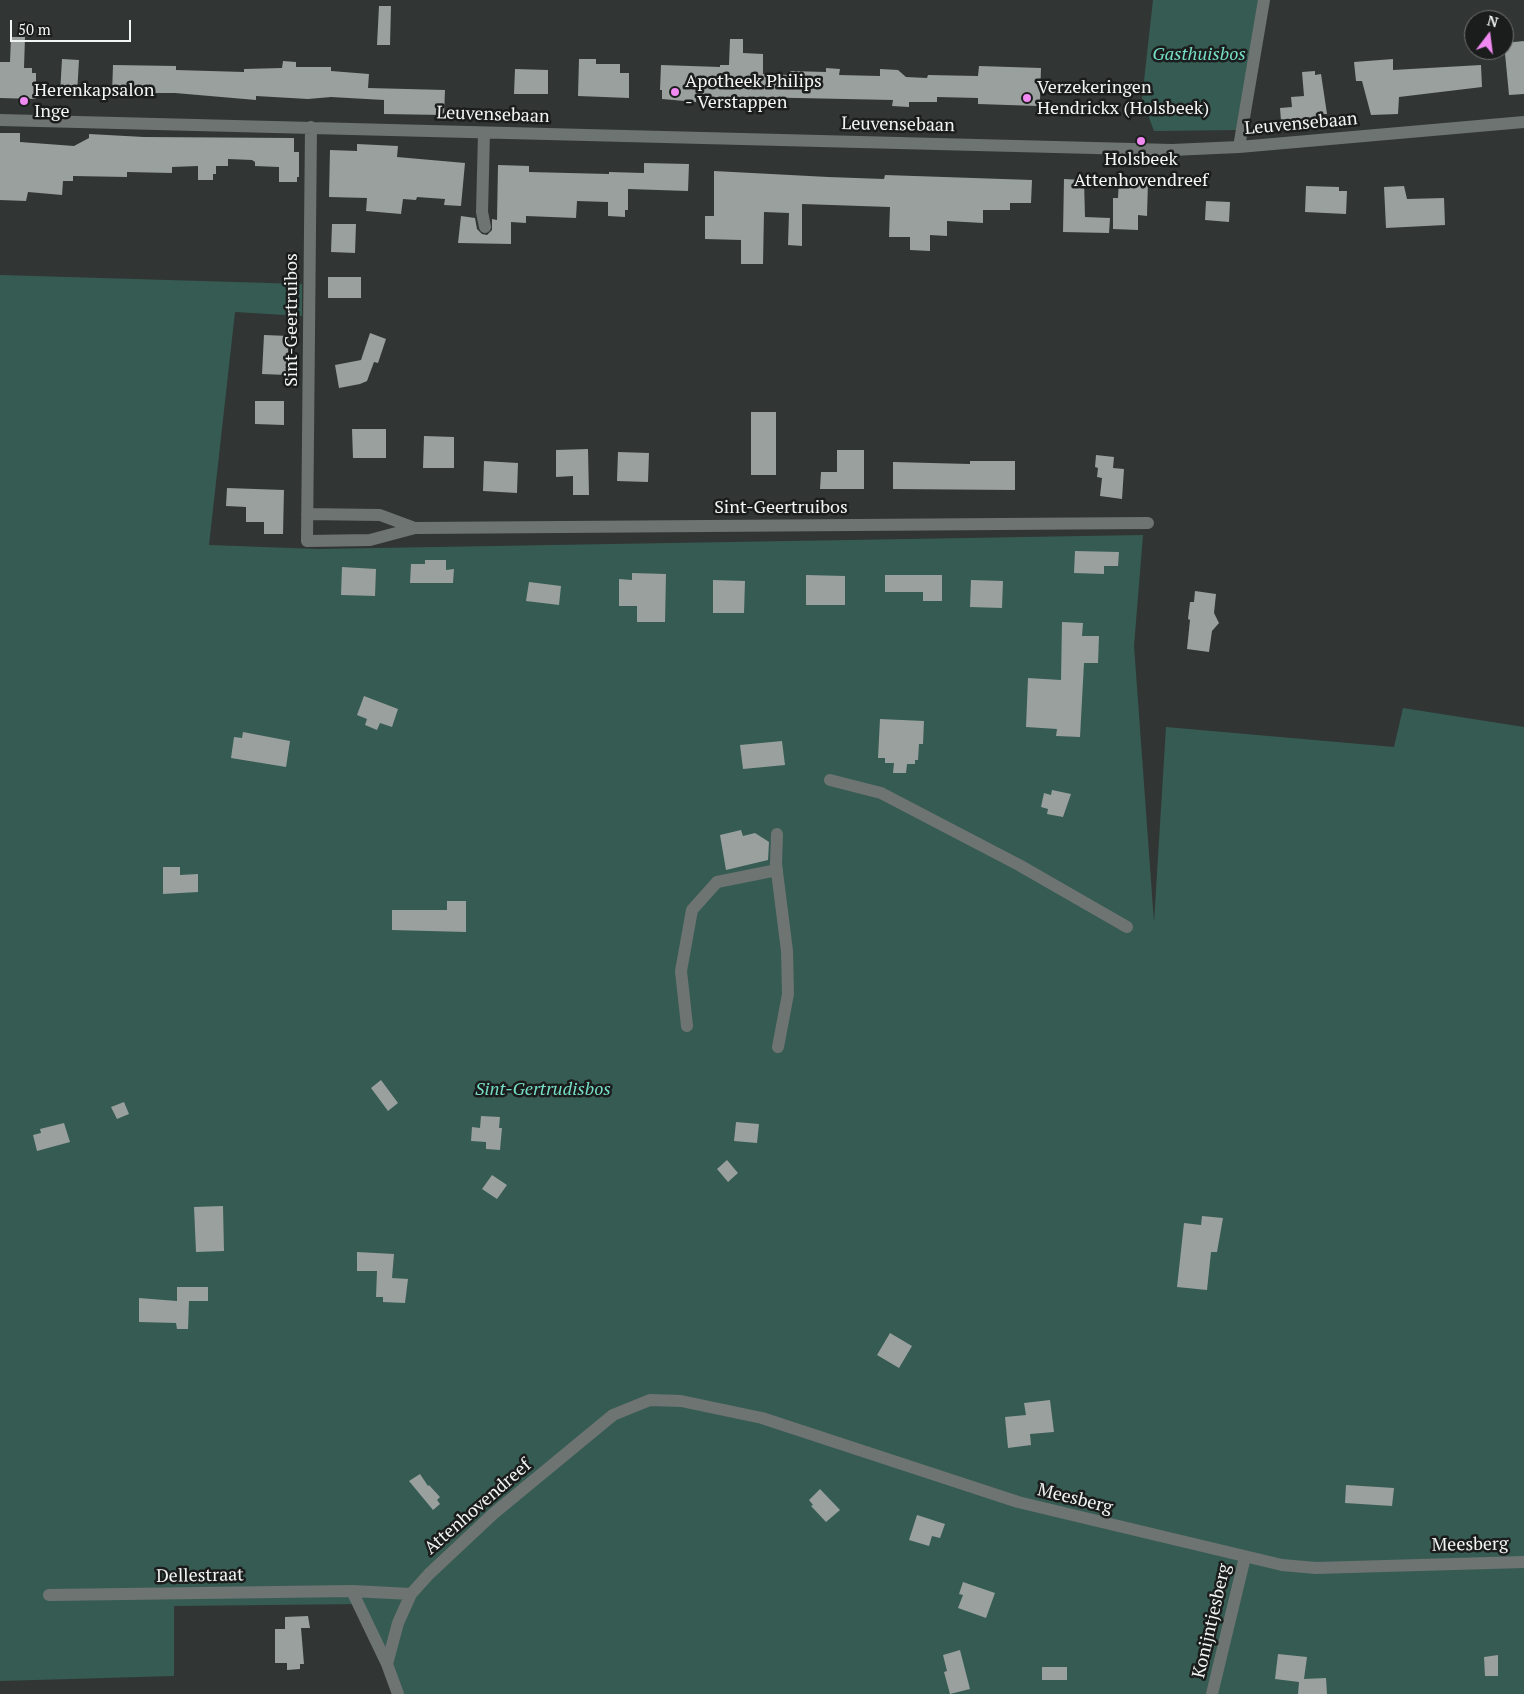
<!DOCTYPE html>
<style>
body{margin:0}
#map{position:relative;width:1524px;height:1694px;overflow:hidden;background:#313635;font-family:"PT Serif",serif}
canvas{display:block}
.north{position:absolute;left:1464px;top:10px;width:50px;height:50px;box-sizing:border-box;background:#1b1d1c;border:1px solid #717372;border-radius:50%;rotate:15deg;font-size:14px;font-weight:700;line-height:20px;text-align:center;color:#f1f5f4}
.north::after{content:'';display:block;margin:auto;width:18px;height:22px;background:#f28af3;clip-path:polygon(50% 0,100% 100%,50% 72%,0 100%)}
.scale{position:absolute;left:10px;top:20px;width:121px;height:22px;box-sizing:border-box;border:2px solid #f1f5f4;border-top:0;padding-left:6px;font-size:15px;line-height:18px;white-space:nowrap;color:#f1f5f4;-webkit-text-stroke:4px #1b1d1c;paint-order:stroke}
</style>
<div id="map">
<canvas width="1524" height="1694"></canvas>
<div class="north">N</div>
<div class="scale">50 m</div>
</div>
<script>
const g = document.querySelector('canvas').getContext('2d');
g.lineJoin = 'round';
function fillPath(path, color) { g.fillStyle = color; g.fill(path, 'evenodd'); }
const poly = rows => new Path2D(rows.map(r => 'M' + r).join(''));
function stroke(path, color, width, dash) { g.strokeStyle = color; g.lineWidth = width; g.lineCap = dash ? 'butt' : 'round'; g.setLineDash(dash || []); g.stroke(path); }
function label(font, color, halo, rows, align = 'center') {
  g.font = font + ' "PT Serif",serif'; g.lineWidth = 5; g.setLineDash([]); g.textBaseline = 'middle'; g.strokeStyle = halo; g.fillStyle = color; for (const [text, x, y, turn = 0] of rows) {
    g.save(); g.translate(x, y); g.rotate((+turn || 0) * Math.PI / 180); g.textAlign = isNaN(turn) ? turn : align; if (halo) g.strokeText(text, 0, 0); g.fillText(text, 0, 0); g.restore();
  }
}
fillPath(poly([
 [1153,0,1260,0,1239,130,1154,131,1142,99],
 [0,275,302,284,302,316,235,312,209,545,317,549,1143,535,1134,646,1154,922,1166,727,1394,747,1403,708,1524,727,1524,1694,402,1694,362,1604,174,1606,174,1676,0,1681]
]), '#365b52');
fillPath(poly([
 [379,6,391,6,390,45,377,45],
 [11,37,25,37,24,68,32,68,32,73,36,73,36,99,0,98,0,62,10,62],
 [730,39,743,39,743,53,763,54,763,74,790,75,790,71,826,72,826,68,840,69,839,75,880,76,880,69,898,70,906,77,927,78,928,75,978,76,979,66,1041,68,1040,100,1038,106,978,104,978,98,937,97,937,102,909,102,909,107,892,106,893,100,749,97,696,98,696,102,662,99,662,90,660,90,661,65,720,67,720,65,729,65],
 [1524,41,1524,94,1509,95,1504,43],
 [62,59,79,60,77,94,60,94],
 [579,59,596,59,596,64,620,64,620,73,629,73,629,98,578,96],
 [1393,59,1393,70,1481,65,1482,87,1399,97,1398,114,1371,115,1362,81,1356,81,1354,62],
 [283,61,296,62,296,67,331,67,331,71,369,74,368,88,445,90,444,115,384,114,384,100,331,97,308,99,256,96,256,100,175,93,132,93,132,96,112,95,113,65,176,66,176,70,244,72,244,69,282,68],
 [515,69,548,70,548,94,514,94],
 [1315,71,1315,75,1321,74,1327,114,1322,114,1323,117,1281,121,1280,108,1292,107,1291,97,1304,96,1302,72],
 [0,133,20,133,20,142,74,146,89,138,89,134,144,137,294,138,294,152,299,152,299,177,297,177,297,182,279,182,279,167,255,166,255,162,252,160,228,159,228,166,216,166,216,174,213,174,213,180,198,180,198,166,172,167,172,173,127,172,127,177,73,176,73,181,63,181,62,195,28,192,26,201,0,200],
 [357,144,398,146,397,157,465,163,461,206,444,205,445,199,417,197,416,200,403,199,401,214,366,211,367,198,329,197,330,150,357,151],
 [644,163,689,164,688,191,628,189,628,210,625,210,625,217,608,216,608,202,577,201,576,218,526,216,526,223,511,222,511,244,458,243,461,216,475,218,477,229,482,234,487,235,492,230,492,219,497,220,498,165,529,166,529,172,609,174,609,172,644,173],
 [714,171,828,177,884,179,885,175,1032,180,1031,203,1010,203,1010,210,983,210,983,223,947,221,947,236,930,235,930,251,910,250,910,237,889,237,890,207,802,204,802,246,788,245,789,213,764,212,763,264,741,264,741,240,705,239,705,216,714,216],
 [1064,179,1084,180,1085,217,1110,218,1109,233,1063,232],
 [1119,180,1148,181,1147,216,1138,215,1138,230,1113,229,1113,198,1118,198],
 [1306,186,1339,187,1339,191,1347,191,1346,214,1305,212],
 [1404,186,1407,199,1444,198,1445,225,1386,228,1384,187],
 [1206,201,1230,202,1229,222,1205,220],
 [332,224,356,224,355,253,331,252],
 [328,277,361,277,361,298,328,298],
 [370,333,386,339,378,363,374,362,367,381,360,384,339,388,335,365,361,360],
 [264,335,289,336,287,375,262,374],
 [255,401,284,401,284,425,255,424],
 [751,412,776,412,776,475,751,475],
 [352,429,386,429,386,458,353,458],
 [424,436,454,437,454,468,423,468],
 [588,449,589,495,573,495,573,476,556,477,556,450],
 [837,450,864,450,864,489,820,489,821,472,837,472],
 [618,452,649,453,648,482,617,481],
 [1096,455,1114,457,1113,468,1124,469,1122,499,1100,496,1102,478,1097,477,1098,468,1095,467],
 [484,461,518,463,517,493,483,491],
 [970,461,1015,461,1015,490,893,489,893,462,970,464],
 [227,488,284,490,283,534,264,534,264,522,246,522,246,507,226,506],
 [1075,551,1119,552,1118,566,1104,566,1104,574,1074,573],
 [425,560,446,560,446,570,454,569,453,583,410,583,411,564,425,564],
 [342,567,376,569,375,596,341,595],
 [632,573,666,574,665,622,637,622,637,606,619,606,619,579,632,580],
 [806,575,845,576,845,605,806,605],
 [885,575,942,575,942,601,923,601,923,592,885,592],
 [713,580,745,581,744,613,713,613],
 [971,580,1003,581,1002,608,970,607],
 [529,582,561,586,559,605,526,601],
 [1195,591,1216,594,1214,613,1219,623,1212,631,1209,652,1187,649,1190,620,1188,619,1190,602,1194,602],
 [1062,622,1083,623,1082,636,1099,636,1098,663,1084,663,1080,737,1056,736,1057,729,1026,727,1028,678,1061,680],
 [364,696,398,709,392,727,380,723,377,730,365,725,367,719,357,715],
 [880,719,924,721,923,744,919,744,918,760,915,760,915,764,907,764,906,773,893,773,894,763,885,763,885,758,878,758],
 [243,732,290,741,286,767,231,758,234,737,242,738],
 [782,741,785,765,743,769,740,745],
 [1052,790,1071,794,1063,817,1047,814,1048,809,1041,807,1044,793,1051,795],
 [741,830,743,836,755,833,766,840,769,842,768,860,726,870,720,835],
 [163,867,180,867,180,875,198,874,198,892,163,894],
 [447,901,466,901,466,932,392,930,392,910,447,910],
 [381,1080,398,1103,388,1111,371,1088],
 [124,1102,129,1114,117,1119,111,1107],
 [481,1116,500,1117,499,1128,502,1128,500,1150,486,1149,486,1142,471,1141,472,1127,480,1128],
 [736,1122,759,1124,757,1143,734,1141],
 [64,1123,70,1142,37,1151,33,1135,41,1133,40,1129],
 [727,1160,738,1173,728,1182,717,1169],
 [492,1175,507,1185,497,1199,482,1189],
 [223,1206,224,1251,196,1252,194,1207],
 [1202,1216,1223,1218,1217,1252,1211,1252,1207,1290,1177,1287,1184,1223,1201,1225],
 [357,1252,394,1254,392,1278,408,1279,405,1303,383,1302,383,1297,376,1297,377,1271,357,1271],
 [177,1287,208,1287,208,1301,189,1301,188,1329,177,1329,176,1323,139,1322,139,1298,177,1301],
 [890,1333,912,1346,899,1368,877,1355],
 [1050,1400,1054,1432,1030,1434,1031,1445,1008,1448,1005,1417,1026,1415,1024,1403],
 [420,1474,428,1486,429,1485,440,1497,437,1500,440,1504,433,1510,409,1481],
 [1346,1485,1394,1488,1392,1506,1345,1503],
 [820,1489,840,1510,826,1522,811,1506,813,1505,809,1500],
 [917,1515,945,1524,940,1538,932,1536,929,1546,909,1540],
 [963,1582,995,1593,986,1618,958,1608,963,1595,959,1594],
 [308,1616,310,1628,301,1628,304,1664,300,1664,300,1669,287,1670,287,1663,275,1663,275,1629,285,1629,285,1617],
 [960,1650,970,1689,950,1694,944,1672,947,1671,943,1655],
 [1278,1654,1307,1657,1304,1679,1326,1678,1327,1694,1298,1694,1299,1682,1275,1679],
 [1498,1655,1498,1676,1485,1676,1484,1657],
 [1042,1667,1067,1667,1067,1680,1042,1680]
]), '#99a09e');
stroke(poly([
 [0,120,1172,150,1239,147,1524,122],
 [311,127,307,541,370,540,415,528,1148,523],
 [484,133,482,212,485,227],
 [1239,147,1264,0],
 [307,514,380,515,415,528],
 [830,780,881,793,1019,865,1127,927],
 [777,834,776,864,787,951,788,994,778,1047],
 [687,1026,681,971,692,910,717,882,777,870],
 [352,1591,387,1664,398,1694],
 [49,1595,352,1591,411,1594],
 [387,1664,398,1623,411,1594,429,1574,493,1514,613,1415,650,1400,681,1401,762,1418,1018,1502,1282,1565,1316,1568,1524,1562],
 [1212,1694,1245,1557]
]), '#6e7472', 12);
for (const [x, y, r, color] of [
 [675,92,5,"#f28af3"],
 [1027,98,5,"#f28af3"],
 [24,101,5,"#f28af3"],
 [1141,141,5,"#f28af3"]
]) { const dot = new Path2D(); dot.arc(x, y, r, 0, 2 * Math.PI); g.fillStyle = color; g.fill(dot); stroke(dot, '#1b1d1c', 2); }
label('italic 18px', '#76dec6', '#1b1d1c', [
 ["Gasthuisbos",1199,55],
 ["Sint-Gertrudisbos",543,1090]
]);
label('18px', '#f1f5f4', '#1b1d1c', [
 ["Apotheek Philips",685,82],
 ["- Verstappen",685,103],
 ["Verzekeringen",1037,88],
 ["Hendrickx (Holsbeek)",1037,109],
 ["Herenkapsalon",34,91],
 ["Inge",34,112],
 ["Holsbeek",1141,160,"center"],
 ["Attenhovendreef",1141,181,"center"]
], 'left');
label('18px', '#f1f5f4', '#1b1d1c', [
 ["Leuvensebaan",493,115,2],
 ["Leuvensebaan",1301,124,-5],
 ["Leuvensebaan",898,125,1],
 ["Sint-Geertruibos",292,320,-90],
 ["Sint-Geertruibos",781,508],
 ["Meesberg",1075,1499,14],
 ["Attenhovendreef",478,1507,-41],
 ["Meesberg",1470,1545,-1],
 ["Dellestraat",200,1576,-1],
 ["Konijntjesberg",1212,1621,-77]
]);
</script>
